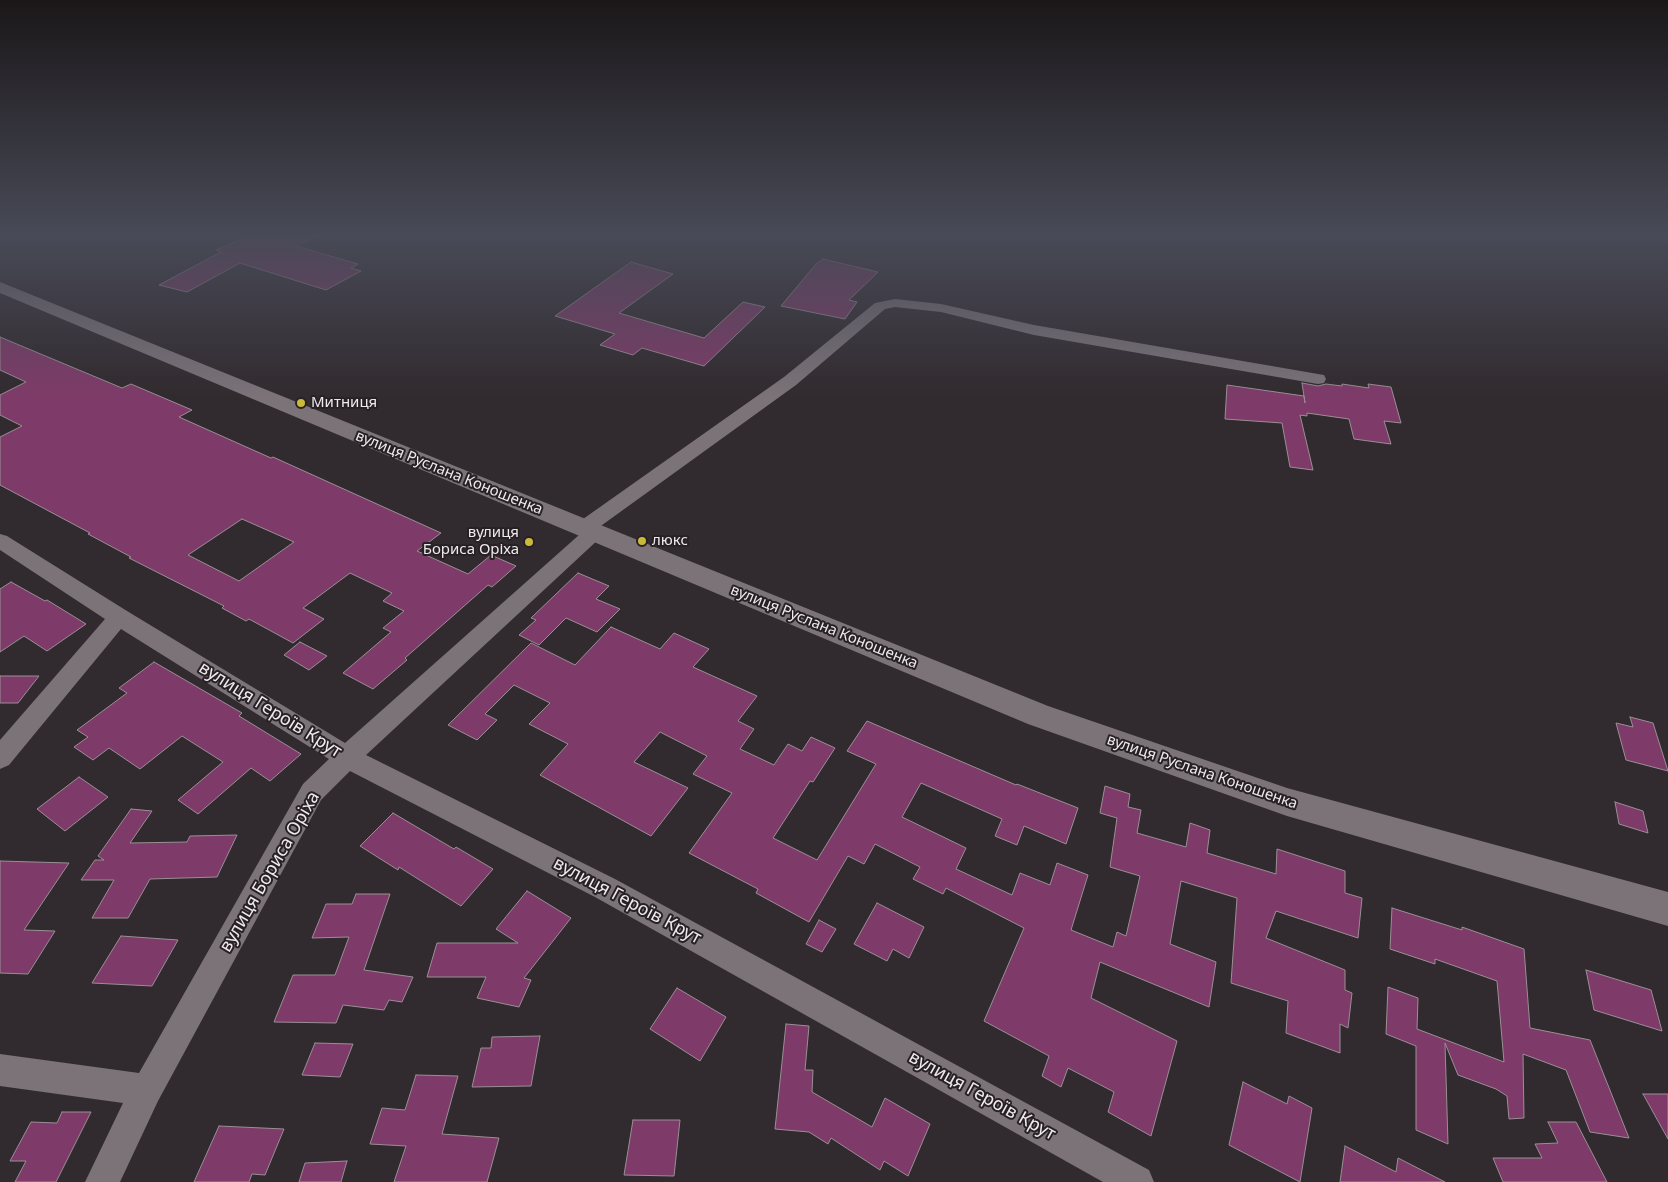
<!DOCTYPE html>
<meta charset="utf-8">
<style>
body{margin:0}
canvas{display:block;background:#312a2e}
</style>
<canvas width="1668" height="1182"></canvas>
<script>
const g = document.querySelector('canvas').getContext('2d');
g.lineJoin = 'round';
function fillPath(path, color) { g.fillStyle = color; g.fill(path, 'evenodd'); }
const poly = rows => new Path2D(rows.map(r => 'M' + r).join(''));
function stroke(path, color, width, dash) { g.strokeStyle = color; g.lineWidth = width; g.lineCap = dash ? 'butt' : 'round'; g.setLineDash(dash || []); g.stroke(path); }
function label(font, color, halo, rows, align = 'center') {
  g.font = font + ' "Noto Sans",sans-serif'; g.lineWidth = 4; g.setLineDash([]); g.textBaseline = 'middle'; g.strokeStyle = halo; g.fillStyle = color; for (const [text, x, y, turn = 0] of rows) {
    g.save(); g.translate(x, y); g.rotate((+turn || 0) * Math.PI / 180); g.textAlign = isNaN(turn) ? turn : align; if (halo) g.strokeText(text, 0, 0); g.fillText(text, 0, 0); g.restore();
  }
}
const building = poly([
 [255,233,324,233,296,246,358,264,351,268,361,271,326,290,240,263,187,292,159,285,221,252,216,250,255,233],
 [823,259,878,272,849,300,857,302,845,319,781,306,816,264,823,259],
 [631,262,673,274,619,313,704,338,743,302,765,307,704,366,642,348,633,355,600,345,615,334,555,316,631,262],
 [0,337,122,388,131,384,192,410,179,417,271,458,273,457,441,533,417,551,468,574,491,555,516,566,492,587,488,585,405,658,407,660,373,689,343,673,391,632,383,628,404,611,383,601,392,593,350,573,303,608,324,619,293,643,249,619,246,621,222,608,224,606,129,558,131,557,88,534,90,533,0,485,0,437,22,426,0,415,0,395,26,382,0,370,0,337],
 [242,519,294,542,239,581,188,555,242,519],
 [1302,383,1318,386,1326,384,1342,386,1342,384,1369,388,1368,384,1391,387,1401,423,1384,421,1391,444,1354,439,1349,419,1307,413,1307,416,1300,415,1313,470,1290,467,1282,423,1225,419,1227,385,1304,396,1305,403,1302,383],
 [578,573,609,586,596,599,620,609,597,632,566,618,539,645,519,635,536,620,531,618,578,573],
 [11,582,45,601,47,600,86,624,47,651,24,636,0,652,0,589,11,582],
 [611,627,660,649,674,633,709,649,693,667,757,696,738,721,754,729,740,749,774,765,788,744,802,751,811,737,835,748,813,782,810,781,773,838,817,860,876,764,847,751,867,721,1016,785,1017,784,1078,808,1066,844,1024,826,1017,845,995,836,1002,819,921,783,902,817,966,848,956,869,1012,895,1020,873,1050,885,1057,863,1088,875,1071,930,1113,947,1117,932,1126,936,1140,876,1110,867,1117,818,1100,813,1105,786,1130,794,1128,807,1141,810,1137,833,1186,847,1190,823,1210,830,1207,853,1276,874,1277,849,1345,871,1345,893,1362,898,1358,938,1276,911,1266,938,1345,970,1345,990,1352,993,1348,1028,1340,1024,1340,1053,1286,1033,1288,1001,1231,983,1237,898,1181,881,1170,944,1216,962,1209,1007,1100,962,1091,998,1177,1041,1151,1136,1108,1112,1114,1092,1068,1068,1061,1087,1042,1076,1049,1056,984,1021,1024,928,946,888,943,894,913,879,920,867,875,844,864,864,848,856,809,922,756,893,758,889,689,853,732,793,693,774,707,756,660,732,634,762,688,788,651,836,540,775,568,744,529,724,550,703,514,685,485,714,497,720,477,740,448,725,531,643,575,665,611,627],
 [300,642,327,656,309,670,284,655,300,642],
 [154,662,242,713,239,716,301,754,270,781,251,768,198,814,178,800,223,762,182,736,140,769,109,748,93,760,74,747,88,737,77,730,127,693,119,688,154,662],
 [0,676,39,676,18,703,0,703,0,676],
 [1630,717,1653,723,1668,771,1626,760,1616,723,1633,727,1630,717],
 [79,777,108,797,65,831,37,809,79,777],
 [1615,802,1643,811,1648,833,1619,824,1615,802],
 [131,809,152,811,130,843,187,842,190,836,237,835,217,877,150,879,128,918,92,918,114,880,81,880,95,860,104,860,98,856,131,809],
 [393,813,454,849,456,847,493,869,461,906,399,867,398,870,360,846,393,813],
 [0,861,69,863,24,930,55,931,28,974,0,973,0,861],
 [527,891,571,918,524,978,531,980,519,1007,477,998,486,977,427,977,437,943,518,943,496,929,527,891],
 [356,894,390,894,364,970,413,977,402,1002,389,1000,384,1010,343,1005,336,1023,274,1022,293,975,335,975,349,937,312,938,326,904,352,904,356,894],
 [877,903,924,927,909,958,893,949,887,961,854,944,877,903],
 [1392,908,1462,930,1462,927,1524,949,1530,1028,1590,1040,1629,1138,1590,1132,1566,1070,1523,1054,1524,1118,1509,1119,1507,1096,1496,1089,1458,1075,1445,1043,1448,1144,1416,1130,1416,1046,1386,1034,1388,987,1418,998,1417,1029,1504,1062,1497,981,1435,959,1435,964,1390,949,1392,908],
 [819,920,836,929,822,952,806,944,819,920],
 [121,936,178,940,152,986,92,983,121,936],
 [1586,970,1651,990,1662,1031,1594,1010,1586,970],
 [677,988,726,1017,700,1061,650,1029,677,988],
 [786,1024,809,1026,805,1070,813,1070,812,1092,872,1127,885,1098,930,1124,908,1176,884,1161,880,1170,831,1138,828,1144,809,1132,775,1129,786,1024],
 [540,1036,531,1086,472,1087,481,1048,491,1048,492,1037,540,1036],
 [315,1043,353,1044,340,1077,302,1075,315,1043],
 [416,1075,458,1076,442,1134,499,1138,487,1182,394,1182,406,1146,370,1144,382,1108,405,1110,416,1075],
 [1243,1082,1287,1104,1289,1096,1312,1108,1300,1182,1229,1145,1243,1082],
 [1643,1094,1668,1094,1668,1139,1643,1094],
 [62,1112,91,1112,56,1182,15,1182,26,1161,10,1161,31,1122,57,1123,62,1112],
 [633,1120,680,1120,674,1176,624,1175,633,1120],
 [1548,1122,1576,1122,1607,1182,1503,1182,1493,1158,1542,1158,1535,1144,1558,1143,1548,1122],
 [219,1126,284,1129,265,1175,252,1174,249,1182,194,1182,219,1126],
 [1345,1146,1396,1172,1398,1158,1445,1182,1340,1182,1345,1146],
 [347,1161,341,1182,299,1182,305,1163,347,1161]
]);
fillPath(building, '#7e3b69');
stroke(building, '#998f95', 1);
fillPath(poly([
 [895,299,941,304,1034,325,1318,374,1324,375,1326,379,1324,383,1318,384,1034,335,941,312,895,307,885,309,796,385,598,528,603,533,600,538,366,755,615,879,1149,1170,1154,1182,1103,1182,595,897,350,771,321,800,158,1101,120,1182,85,1182,123,1103,0,1086,0,1054,139,1073,303,784,329,759,121,629,9,765,0,769,0,740,105,619,0,550,0,534,7,536,127,611,345,743,579,535,573,529,576,524,784,377,875,303,895,299]
]), '#7c7379');
fillPath(poly([
 [0,282,1048,706,1287,788,1668,892,1668,926,1287,816,1028,724,0,293,0,282]
]), '#7c7379');
const sky = g.createLinearGradient(0, 0, 0, 398);
sky.addColorStop(0, '#1b1719');
sky.addColorStop(0.59, '#484a57');
sky.addColorStop(1, '#484a5700');
g.fillStyle = sky;
g.fillRect(0, 0, 1668, 398);
for (const [x, y, r, color] of [
 [301,403,5,"#cbba39"],
 [642,541,5,"#cbba39"],
 [529,542,5,"#cbba39"]
]) { const dot = new Path2D(); dot.arc(x, y, r, 0, 2 * Math.PI); g.fillStyle = color; g.fill(dot); stroke(dot, '#272025', 2); }
label('15px', '#eee9ec', '#272025', [
 ["Митниця",311,403],
 ["вулиця",519,533,"right"],
 ["Бориса Оріха",519,550,"right"],
 ["люкс",652,541]
], 'left');
label('15px', '#eee9ec', '#272025', [
 ["вулиця Руслана Коношенка",449,473,22],
 ["вулиця Руслана Коношенка",824,627,22],
 ["вулиця Руслана Коношенка",1202,772,19]
]);
label('18px', '#eee9ec', '#272025', [
 ["вулиця Героїв Крут",270,710,32],
 ["вулиця Бориса Оріха",270,872,-60],
 ["вулиця Героїв Крут",627,901,28],
 ["вулиця Героїв Крут",982,1096,29]
]);
</script>
